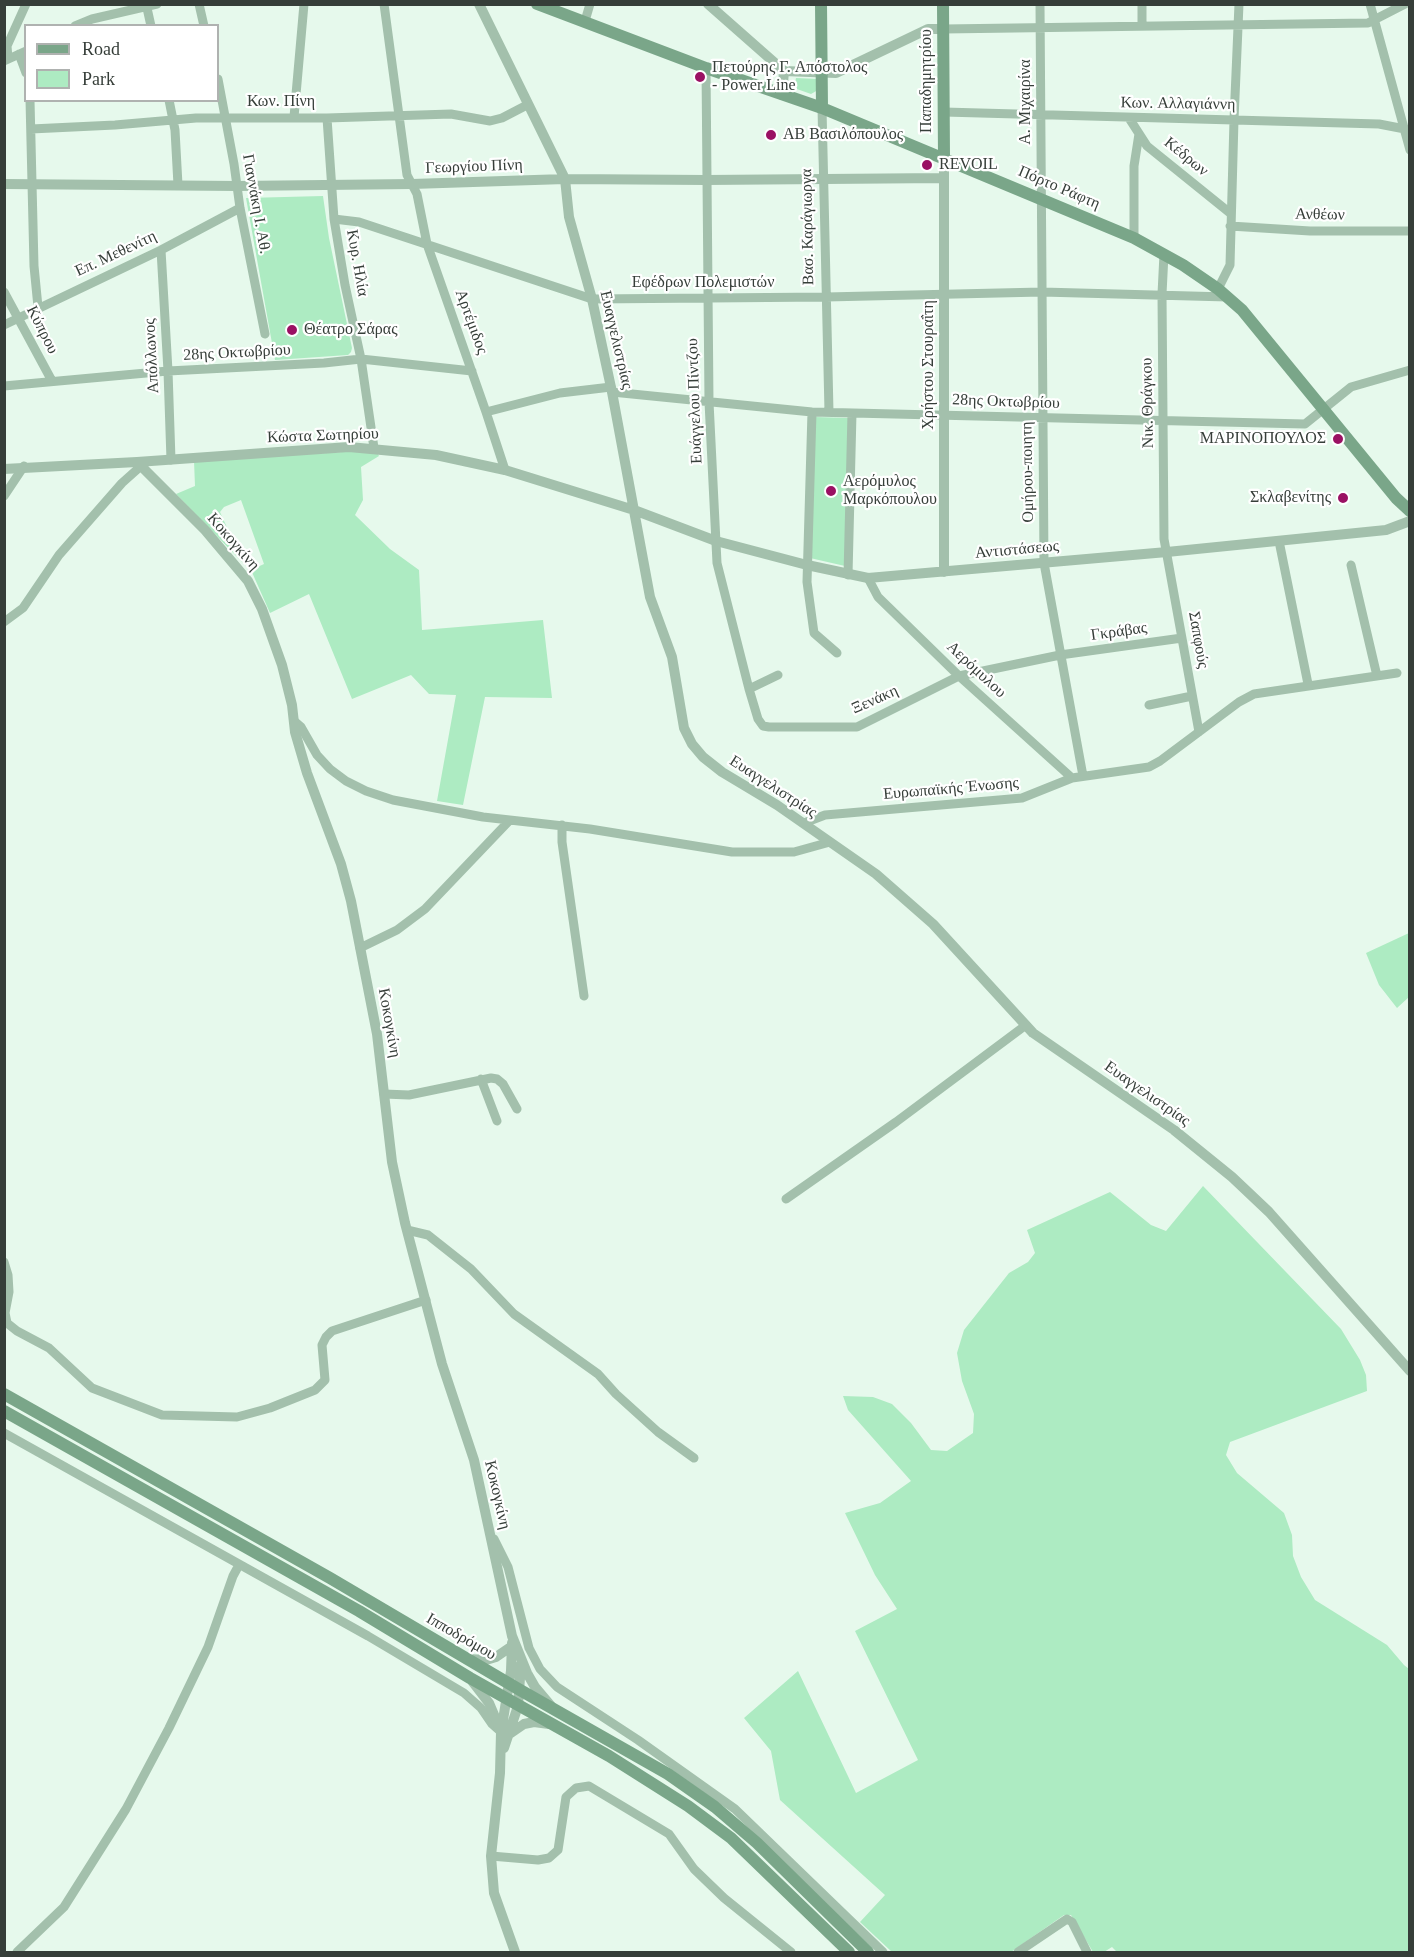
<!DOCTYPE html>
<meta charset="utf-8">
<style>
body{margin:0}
#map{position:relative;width:1414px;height:1957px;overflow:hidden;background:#e6f9ec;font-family:"Times New Roman",serif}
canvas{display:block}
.frame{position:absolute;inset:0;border:6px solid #363e39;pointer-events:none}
.legend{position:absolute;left:24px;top:24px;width:195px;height:78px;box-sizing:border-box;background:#fff;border:2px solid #afb2b0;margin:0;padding:8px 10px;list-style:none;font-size:18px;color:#363e39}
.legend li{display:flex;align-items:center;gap:12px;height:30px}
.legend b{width:30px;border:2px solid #afb2b0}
</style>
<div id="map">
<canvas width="1414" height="1957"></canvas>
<div class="frame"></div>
<ul class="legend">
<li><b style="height:8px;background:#7aa689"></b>Road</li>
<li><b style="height:16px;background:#adebc2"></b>Park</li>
</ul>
</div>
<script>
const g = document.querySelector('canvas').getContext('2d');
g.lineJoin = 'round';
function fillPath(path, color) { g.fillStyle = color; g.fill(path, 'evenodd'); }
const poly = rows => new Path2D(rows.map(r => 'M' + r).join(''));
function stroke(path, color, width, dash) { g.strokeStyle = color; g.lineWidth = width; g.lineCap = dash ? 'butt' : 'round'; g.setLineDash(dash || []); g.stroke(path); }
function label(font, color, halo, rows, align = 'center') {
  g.font = font + ' "Times New Roman",serif'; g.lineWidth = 4.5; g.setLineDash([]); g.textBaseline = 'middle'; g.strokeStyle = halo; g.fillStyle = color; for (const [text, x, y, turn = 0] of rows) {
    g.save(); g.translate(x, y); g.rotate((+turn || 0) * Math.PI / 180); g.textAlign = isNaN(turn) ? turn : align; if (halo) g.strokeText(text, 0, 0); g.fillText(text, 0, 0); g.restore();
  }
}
fillPath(poly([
 [796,78,818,79,818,90,811,94,794,88],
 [323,196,329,238,352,348,351,352,348,355,275,360,246,198],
 [815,417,849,418,845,566,810,558],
 [376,450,379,456,361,467,363,500,355,515,390,549,419,570,422,630,543,620,552,698,485,697,463,805,437,801,456,695,429,694,411,675,352,699,309,594,270,613,251,570,264,564,241,500,224,507,220,512,243,563,176,494,195,486,194,461],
 [1409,933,1409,997,1397,1008,1379,985,1366,953],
 [1203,1186,1341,1329,1360,1360,1366,1375,1367,1391,1230,1442,1226,1455,1237,1473,1284,1513,1292,1535,1293,1556,1301,1577,1315,1600,1387,1645,1404,1665,1409,1669,1409,1952,1117,1952,1112,1947,1104,1952,1093,1952,1071,1915,1064,1915,1011,1952,892,1952,860,1922,885,1895,780,1800,771,1751,744,1718,798,1671,856,1793,918,1760,855,1631,897,1609,875,1575,845,1513,880,1503,911,1481,848,1410,843,1396,873,1397,892,1404,911,1423,931,1450,947,1451,973,1433,974,1414,962,1381,957,1353,964,1330,1009,1273,1028,1262,1035,1253,1027,1230,1110,1192,1151,1225,1166,1231]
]), '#adebc2');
stroke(poly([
 [199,4,204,26],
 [384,4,407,175,417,194,427,244,486,412,505,470],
 [1040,4,1044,563,1083,776],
 [1142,4,1142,25],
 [1370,4,1410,150],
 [147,8,151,26],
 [585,21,590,4],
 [75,26,92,19,157,4],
 [944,29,1368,23,1405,4],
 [19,54,26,73],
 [8,58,7,46,26,4],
 [4,61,26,51],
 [706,68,709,402,717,563,749,689,758,719,763,726,769,727,857,727,959,676,1060,655,1182,638],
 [218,79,234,164,240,208,265,334],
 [30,100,34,266,38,307],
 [169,100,175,130,178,185],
 [822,108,829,412],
 [944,112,1379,124,1410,130],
 [294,117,304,4],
 [327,118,334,219,345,285,361,359,374,448],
 [1129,118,1147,146,1230,213],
 [31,129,115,125,196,118,327,118,451,114,490,121,502,118,527,105],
 [334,219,359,222,592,299,826,297,1042,292,1228,297],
 [1230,226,1310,231,1410,231],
 [1134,238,1134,166,1139,134],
 [161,250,168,371,171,460],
 [1164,254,1162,294,1164,539,1199,732],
 [1218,289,1230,265,1234,120,1239,4],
 [4,292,52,381],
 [4,325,161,250,240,208],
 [4,386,168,371,324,363,361,359,472,371],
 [612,392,812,412,1305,424,1351,387,1410,370],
 [486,412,560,393,611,387],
 [812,412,807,582,814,633,837,653],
 [4,496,24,466],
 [1279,541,1308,684],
 [1351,565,1377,676],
 [848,575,852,413],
 [868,578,878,597,959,676,1072,778],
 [4,622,23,608,59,555,122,483,141,466],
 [749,689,778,675],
 [1149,705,1192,696],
 [294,721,301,727,317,755,330,769,346,781,366,791,393,800,483,817,590,829,732,852,794,852,830,842],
 [804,823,825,815,1022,798,1072,778,1149,767,1160,761,1239,702,1254,694,1397,673],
 [562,825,562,842,584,996],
 [360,948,397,930,425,909,509,821],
 [481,1079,497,1121],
 [384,1094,409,1095,491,1078,497,1079,503,1084,517,1109],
 [786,1199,896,1122,1026,1025],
 [407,1230,428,1235,452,1254,471,1269,514,1314,598,1374,616,1394,658,1432,694,1458],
 [4,1262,8,1275,9,1292,5,1313,7,1323,17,1331,49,1348,92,1388,162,1415,237,1417,270,1408,315,1390,325,1380,322,1345,326,1337,332,1331,426,1300],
 [4,1433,368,1636,464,1693,481,1708,492,1724,501,1732],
 [494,1539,508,1567,529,1648,540,1669,557,1687,638,1740,735,1809,883,1952],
 [491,1856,538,1860,549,1858,558,1850,566,1797,576,1788,589,1786,669,1834,694,1869,724,1898,791,1952],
 [17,1952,64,1907,126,1809,169,1728,208,1647,233,1576,239,1565],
 [1018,1952,1067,1919,1072,1922,1087,1952]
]), '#a3c0ac', 9);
stroke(poly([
 [479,4,565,179,569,217,592,299,612,392,650,597,672,657,684,728,692,744,703,757,722,772,777,805,876,874,933,924,1033,1033,1174,1130,1232,1177,1269,1212,1410,1371],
 [708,4,784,71,836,73,928,29,944,29],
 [782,95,784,71],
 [944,158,944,572],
 [4,184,237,186,412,184,565,179,706,180,944,178],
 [137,462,205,530,248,581,262,609,282,665,292,705,295,732,307,773,341,864,351,901,377,1034,392,1162,405,1223,442,1364,474,1460,512,1636,527,1673,535,1687,551,1706],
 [4,469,137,462,349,447,436,455,505,470,634,510,716,541,807,565,868,578,1167,552,1386,530,1410,521],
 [512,1643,511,1671,501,1732,500,1773,491,1856,494,1893,515,1952],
 [468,1659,486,1660,496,1657,512,1646],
 [472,1681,489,1703,500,1729],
 [508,1735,524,1724,534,1722,549,1724],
 [504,1748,518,1706,521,1664]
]), '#a3c0ac', 10);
stroke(poly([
 [537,4,706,68,822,108,1134,238,1183,265,1218,289,1242,310,1396,498,1410,511],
 [821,4,822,108],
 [943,4,944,158],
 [4,1394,330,1578,520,1690,668,1774,715,1807,757,1843,868,1952],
 [4,1411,359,1611,470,1678,609,1756,688,1806,731,1838,849,1952]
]), '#7aa689', 12);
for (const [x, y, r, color] of [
 [700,77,6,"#9a1163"],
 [771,135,6,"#9a1163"],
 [927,165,6,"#9a1163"],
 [292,330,6,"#9a1163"],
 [1338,439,6,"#9a1163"],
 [831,491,6,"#9a1163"],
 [1343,498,6,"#9a1163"]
]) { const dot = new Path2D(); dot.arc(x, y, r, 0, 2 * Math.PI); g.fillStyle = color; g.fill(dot); stroke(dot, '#fff', 2); }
label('16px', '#363e39', '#fff', [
 ["Πετούρης Γ. Απόστολος",712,68],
 ["- Power Line",712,86],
 ["ΑΒ Βασιλόπουλος",783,135],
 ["REVOIL",939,165],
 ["Θέατρο Σάρας",304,330],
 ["ΜΑΡΙΝΟΠΟΥΛΟΣ",1326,439,"right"],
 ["Αερόμυλος",843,482],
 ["Μαρκόπουλου",843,500],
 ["Σκλαβενίτης",1331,498,"right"]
], 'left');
label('16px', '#363e39', '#fff', [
 ["Παπαδημητρίου",927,81,-90],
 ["Κων. Πίνη",281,102],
 ["Α. Μιχαιρίνα",1026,102,-90],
 ["Κων. Αλλαγιάννη",1178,104,1],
 ["Κέδρων",1186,157,39],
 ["Γεωργίου Πίνη",474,167,-2],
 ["Πόρτο Ράφτη",1059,188,23],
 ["Γιαννάκη Ι. Αθ.",256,204,80],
 ["Ανθέων",1320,215,1],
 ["Βασ. Καράγιωργα",808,227,-91],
 ["Επ. Μεθενίτη",116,254,-25],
 ["Κυρ. Ηλία",357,263,80],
 ["Εφέδρων Πολεμιστών",703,283],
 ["Αρτέμιδος",471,322,70],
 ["Κύπρου",42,330,63],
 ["Ευαγγελιστρίας",616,340,77],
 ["28ης Οκτωβρίου",237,353,-3],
 ["Απόλλωνος",152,356,-93],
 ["Χρήστου Στουραΐτη",929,365,-90],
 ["Ευάγγελου Πίντζου",695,401,-92],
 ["28ης Οκτωβρίου",1006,402,2],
 ["Νικ. Θράγκου",1148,403,-91],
 ["Κώστα Σωτηρίου",323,436,-2],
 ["Ομήρου-ποιητη",1028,472,-91],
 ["Κοκογκίνη",233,542,49],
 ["Αντιστάσεως",1017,550,-5],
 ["Γκράβας",1119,632,-8],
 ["Σαπφούς",1198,640,80],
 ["Αερόμυλου",976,670,43],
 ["Ξενάκη",875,700,-24],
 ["Ευαγγελιστρίας",773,787,33],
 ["Ευρωπαϊκής Ένωσης",951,789,-5],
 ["Κοκογκίνη",389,1023,80],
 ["Ευαγγελιστρίας",1147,1094,35],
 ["Κοκογκίνη",497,1495,77],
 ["Ιπποδρόμου",461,1637,30]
]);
</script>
